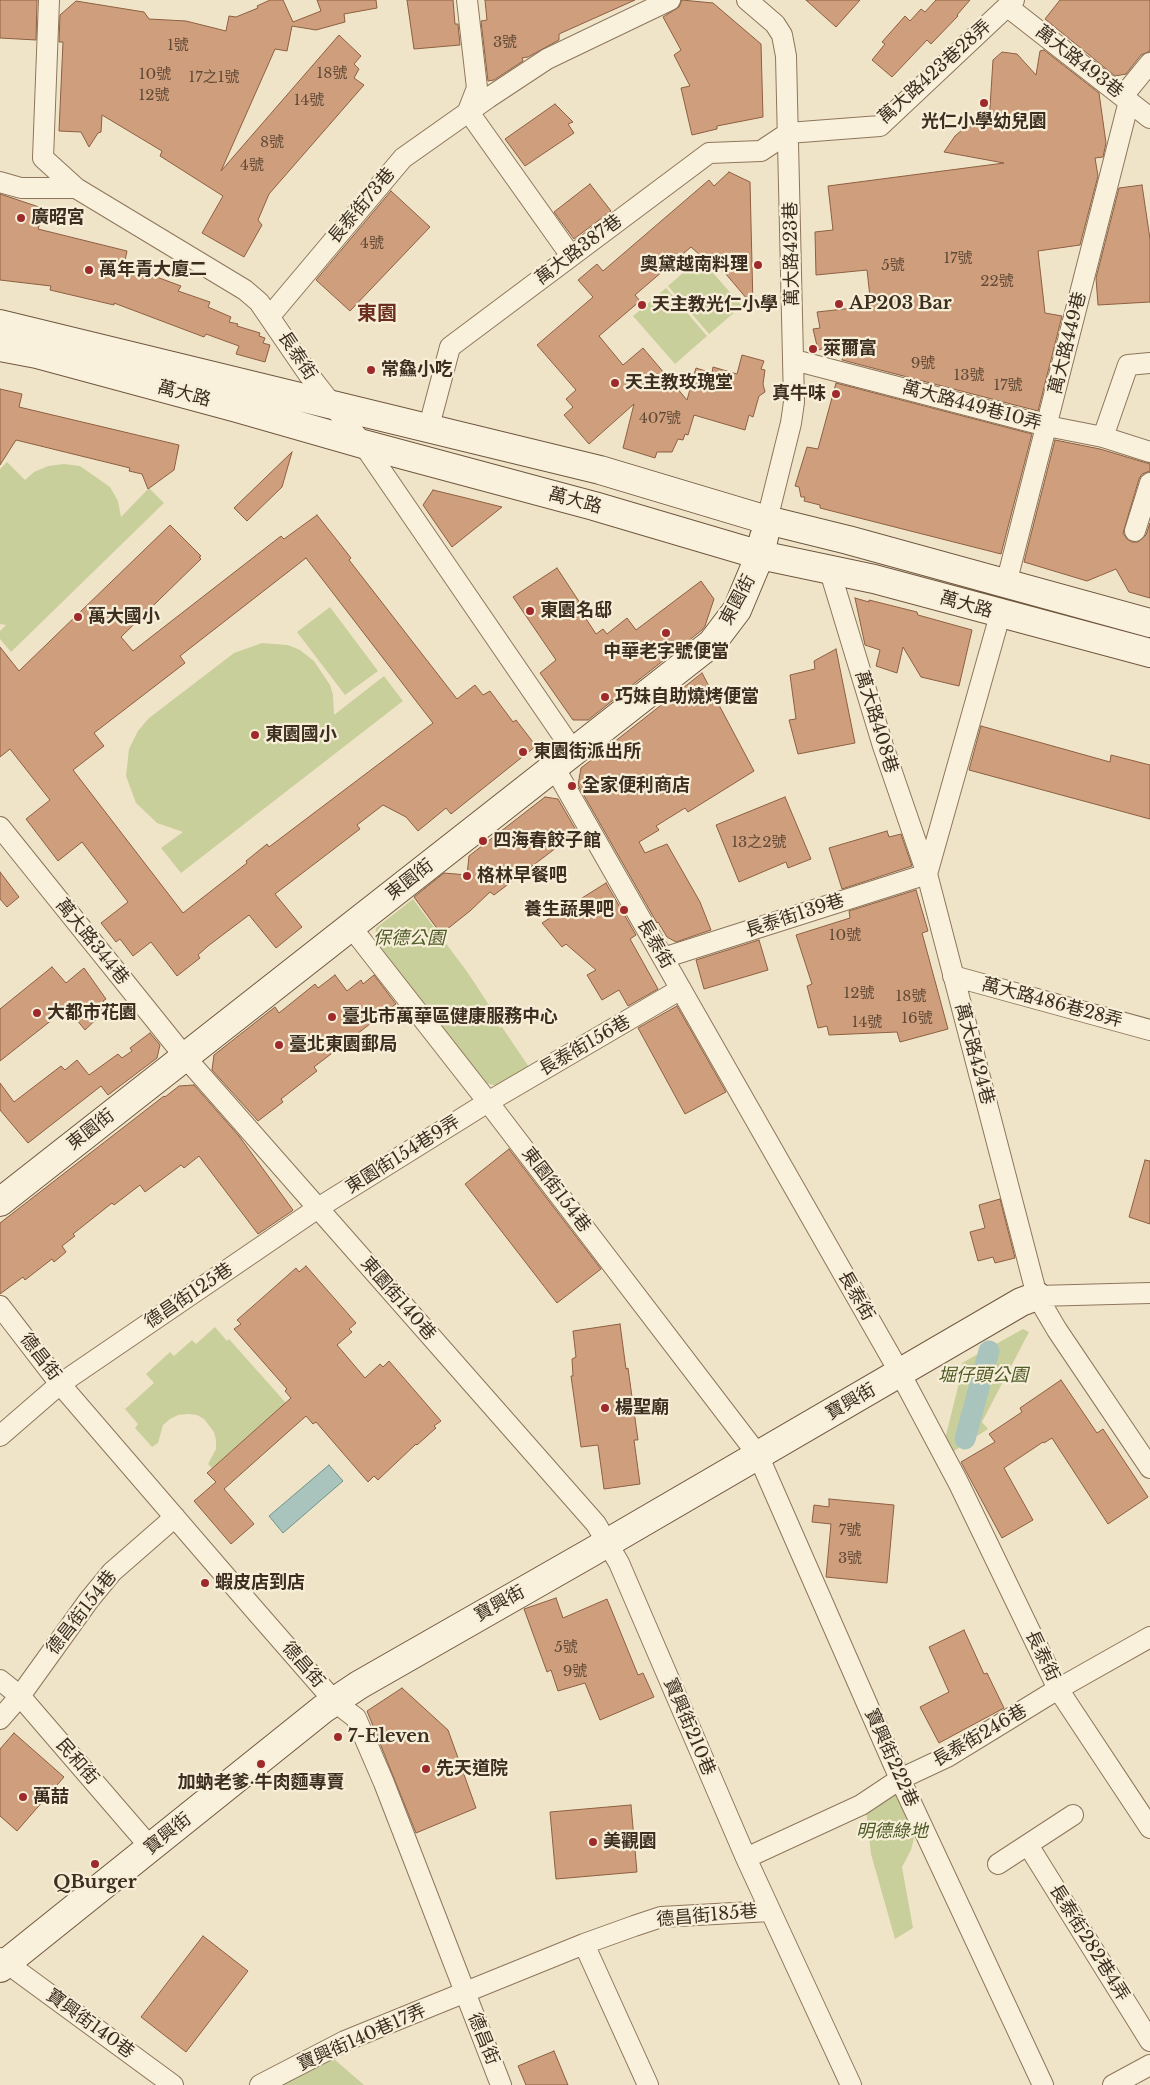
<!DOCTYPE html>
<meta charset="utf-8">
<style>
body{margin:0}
canvas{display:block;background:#f0e4c8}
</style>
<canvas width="1150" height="2085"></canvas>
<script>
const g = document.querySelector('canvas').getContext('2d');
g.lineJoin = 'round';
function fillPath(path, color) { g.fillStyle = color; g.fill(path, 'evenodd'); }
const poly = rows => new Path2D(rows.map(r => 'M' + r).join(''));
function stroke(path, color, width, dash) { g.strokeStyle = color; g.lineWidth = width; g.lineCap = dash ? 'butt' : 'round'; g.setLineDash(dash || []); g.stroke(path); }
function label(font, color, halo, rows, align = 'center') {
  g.font = font + ' "Libre Baskerville","Noto Sans TC",serif'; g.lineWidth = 4.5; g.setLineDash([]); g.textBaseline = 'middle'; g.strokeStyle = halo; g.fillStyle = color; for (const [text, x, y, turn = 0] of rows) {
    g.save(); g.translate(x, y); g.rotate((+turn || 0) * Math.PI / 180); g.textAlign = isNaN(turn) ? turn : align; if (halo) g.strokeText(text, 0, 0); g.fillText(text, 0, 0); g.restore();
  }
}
fillPath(poly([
 [700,258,742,306,709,334,668,286],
 [666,288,707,336,675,364,633,316],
 [7,462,25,480,34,472,48,466,64,464,80,466,110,487,118,501,121,517,149,488,164,503,11,652,0,639,0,631,6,625,0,624,0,469],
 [330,607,378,671,345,695,297,632],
 [262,643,288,645,300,650,314,661,330,685,333,695,334,715,384,676,403,701,181,873,161,848,183,832,157,823,136,803,126,776,129,749,138,731,149,718,234,653],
 [413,899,468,973,498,1019,495,1021,500,1028,502,1027,529,1067,498,1086,485,1083,375,940,376,928],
 [215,1327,227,1341,229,1339,286,1403,212,1468,208,1464,216,1449,216,1440,214,1432,204,1419,197,1415,188,1414,178,1415,170,1419,163,1425,158,1443,152,1447,135,1428,138,1424,125,1409,154,1383,146,1374,170,1352,174,1356,192,1340,196,1344],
 [1023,1329,1029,1332,982,1422,988,1429,951,1453,943,1437,946,1435,961,1375,962,1363],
 [899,1792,916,1830,911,1850,902,1867,913,1928,895,1939,871,1854,866,1810],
 [334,2059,364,2085,276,2085]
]), '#c9cf9b');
const water = poly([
 [329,1465,343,1481,283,1533,269,1516,329,1465]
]);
fillPath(water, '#a9c4bc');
stroke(water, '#6f938a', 1);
stroke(poly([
 [965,1439,989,1351]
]), '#a9c4bc', 21);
const building = poly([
 [0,0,37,0,36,40,0,38,0,0],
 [270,0,283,0,293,22,321,11,317,0,376,0,377,8,344,14,345,22,316,30,292,26,287,51,275,49,221,171,339,35,361,56,354,64,359,69,354,78,364,85,269,194,258,220,262,225,244,257,202,233,223,196,160,156,162,151,102,115,101,132,98,133,89,147,81,132,59,131,63,42,59,42,60,15,76,1,144,12,149,19,186,21,226,31,229,16,236,17,258,8,257,6,270,0],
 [407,0,453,0,455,24,458,24,460,45,414,49,407,0],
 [485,0,635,0,559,34,559,40,528,57,522,58,523,61,494,80,488,81,481,21,487,20,485,0],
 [682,0,713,3,761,44,763,117,717,126,717,129,692,135,681,88,690,86,674,55,681,50,663,17,679,7,682,0],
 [806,0,860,0,836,27,806,0],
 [936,0,970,0,957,15,958,16,931,44,927,40,892,77,872,60,885,44,882,42,905,16,910,21,921,9,925,12,936,0],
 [1060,0,1150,0,1150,51,1141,55,1126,74,1115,76,1045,19,1060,0],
 [1044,50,1099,93,1106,143,1103,157,1095,158,1098,176,1080,245,1038,251,1045,313,1062,316,1038,411,842,360,846,344,818,350,813,329,820,328,817,312,871,306,867,270,816,275,815,232,833,230,828,186,1004,163,944,152,955,136,962,130,983,122,989,123,993,60,1002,52,1017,54,1036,75,1040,51,1044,50],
 [555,104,573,122,568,124,574,133,525,166,505,139,555,104],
 [729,172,750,182,753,306,714,260,710,264,691,247,635,295,640,301,599,336,623,365,643,348,687,400,696,368,712,373,713,367,737,374,742,355,764,361,761,369,765,370,763,384,765,392,759,396,753,417,749,415,745,430,694,415,688,435,685,434,683,440,678,439,672,452,657,452,655,458,623,448,634,404,589,444,564,415,573,407,566,399,576,390,537,345,593,297,578,280,597,264,603,271,709,180,714,186,729,172],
 [590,184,611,211,574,239,554,212,590,184],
 [1142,185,1150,239,1150,302,1098,305,1096,278,1119,188,1142,185],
 [391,191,430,227,350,311,316,280,391,191],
 [0,194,45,209,38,229,127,251,124,265,181,286,178,291,210,302,208,307,231,317,229,322,238,324,237,326,260,333,259,336,265,338,263,343,270,345,265,362,236,354,239,346,206,334,204,337,114,303,114,305,50,290,51,286,0,280,0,194],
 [836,383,1032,434,1001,554,820,508,820,505,804,501,805,497,801,497,799,487,795,486,807,447,818,449,836,383],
 [0,389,22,394,19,407,179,445,174,470,148,489,142,474,129,471,130,468,16,440,0,465,0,389],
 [1055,440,1100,449,1150,464,1150,471,1142,474,1139,479,1123,533,1127,539,1132,542,1138,542,1146,535,1150,523,1150,598,1129,592,1116,569,1087,581,1024,562,1055,440],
 [292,452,282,487,247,521,234,508,292,452],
 [433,490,462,497,502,507,452,547,423,505,433,490],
 [317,515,351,558,349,560,457,699,475,685,483,695,490,691,513,722,516,720,536,746,451,814,446,808,418,831,406,817,383,805,357,825,360,829,275,894,302,927,276,948,249,915,208,946,198,955,200,958,177,976,151,942,133,956,120,939,116,942,101,923,128,902,82,842,58,861,26,819,50,800,10,749,0,757,0,647,19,671,170,525,201,556,199,557,201,559,121,637,133,651,281,536,284,539,317,515],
 [306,558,433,723,269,847,267,844,246,861,247,863,183,913,73,770,104,746,94,733,185,663,180,656,306,558],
 [557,568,580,603,577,605,596,634,603,629,607,634,627,618,636,630,701,581,714,599,705,626,702,630,588,720,573,720,540,673,556,660,513,597,557,568],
 [855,598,869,602,869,600,917,612,918,615,972,630,959,686,921,677,903,647,897,673,876,666,880,650,865,645,855,598],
 [836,649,855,743,798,754,789,720,796,719,790,675,815,669,814,661,836,649],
 [702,673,754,771,688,812,685,808,656,826,659,830,639,842,645,853,667,844,700,902,711,930,676,942,667,937,658,922,657,923,578,785,581,768,702,673],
 [981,726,1110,762,1111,755,1150,765,1150,819,969,770,981,726],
 [545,797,558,799,577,832,494,895,490,892,470,911,441,934,414,897,444,873,467,875,469,856,545,797],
 [785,797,811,859,788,868,786,862,739,882,716,825,785,797],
 [887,831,889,837,901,834,912,866,842,889,829,848,887,831],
 [0,872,19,897,7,907,0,899,0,872],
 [606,883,636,935,630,939,658,989,628,1006,619,990,602,1000,587,975,596,970,566,944,562,947,542,923,606,883],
 [916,890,928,931,922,933,948,1029,900,1042,897,1032,829,1035,827,1026,818,1028,807,986,812,984,796,935,850,918,849,911,916,890],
 [759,940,768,970,704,989,696,960,759,940],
 [52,967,66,983,84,968,106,999,103,1001,108,1008,85,1030,67,1008,0,1061,0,1009,52,967],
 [335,975,347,991,361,980,363,984,374,975,396,1004,314,1067,317,1071,281,1099,283,1102,258,1121,212,1070,214,1055,275,1007,279,1013,315,984,318,988,335,975],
 [677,1006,726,1092,685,1114,638,1028,677,1006],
 [150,1033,160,1045,157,1058,108,1095,101,1086,28,1143,0,1110,0,1083,14,1102,61,1066,65,1070,77,1060,89,1075,118,1054,122,1058,132,1051,130,1048,150,1033],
 [194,1085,239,1136,293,1210,292,1211,258,1234,199,1156,184,1168,181,1165,145,1192,140,1185,114,1205,112,1203,73,1234,75,1236,62,1246,66,1252,54,1262,52,1259,25,1280,23,1277,0,1294,0,1223,164,1096,165,1097,179,1086,194,1085],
 [509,1149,601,1269,557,1303,465,1184,509,1149],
 [1145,1160,1150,1161,1150,1224,1129,1217,1145,1160],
 [1000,1199,1015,1258,995,1263,993,1257,978,1261,970,1232,985,1228,979,1205,1000,1199],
 [306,1266,356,1323,349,1329,352,1332,337,1345,365,1378,380,1364,383,1367,389,1361,441,1421,434,1426,436,1428,417,1445,416,1444,378,1480,374,1476,368,1482,316,1422,313,1424,306,1416,224,1489,254,1524,231,1544,194,1501,216,1482,207,1473,291,1398,285,1391,287,1389,234,1329,241,1324,237,1320,261,1299,296,1268,299,1272,306,1266],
 [620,1324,626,1369,628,1368,638,1440,634,1440,640,1484,604,1489,598,1445,581,1447,571,1376,573,1376,572,1359,576,1357,573,1331,620,1324],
 [1061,1380,1097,1433,1103,1429,1148,1497,1108,1524,1052,1438,1044,1443,1043,1442,1004,1468,1033,1520,1002,1538,961,1462,995,1442,989,1434,1022,1412,1020,1408,1061,1380],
 [829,1499,894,1505,887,1583,826,1577,831,1524,812,1522,814,1505,829,1507,829,1499],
 [556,1598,563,1618,607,1599,638,1675,643,1673,654,1697,600,1720,585,1683,558,1691,551,1670,547,1672,524,1609,556,1598],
 [964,1630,984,1674,987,1673,1004,1708,939,1743,920,1707,949,1692,929,1647,964,1630],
 [402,1688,448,1730,476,1808,416,1833,367,1711,402,1688],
 [14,1733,64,1777,17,1831,0,1816,0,1749,14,1733],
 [631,1805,637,1872,556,1879,550,1812,631,1805],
 [203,1936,248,1971,186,2052,141,2017,203,1936],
 [554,2051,568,2085,526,2085,518,2066,554,2051]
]);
fillPath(building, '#cf9f7d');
stroke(building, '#8d5f41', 1);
const street = poly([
 [49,0,43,158,76,188,245,290,259,302,309,375,363,444,574,752],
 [467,0,477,88,468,111],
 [747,0,775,24,782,35,786,56,794,402,791,423,767,520],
 [1008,7,1150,118],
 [1123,96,1150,63],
 [468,111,571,256],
 [0,182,21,188,76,188],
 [270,316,403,158,488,98,547,59,670,0],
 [794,360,1047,426,1103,437,1150,452],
 [428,430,450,347,709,153,761,151,788,133,880,126,1014,0],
 [1103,437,1128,365,1150,363],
 [1135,531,1150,483],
 [829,568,883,746,927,874,1037,1296,1057,1330,1150,1468],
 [1006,584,1129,101],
 [554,767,900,1373,958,1482,1058,1689,1150,1828],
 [0,827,185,1057,596,1524,619,1563,746,1858,851,2085],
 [927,874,1000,615],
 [351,927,488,1102,758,1455,900,1779,1043,2085],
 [663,958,927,874],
 [953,976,1150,1030],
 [1037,1296,1150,1293],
 [0,1306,60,1384,253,1608,335,1702,356,1718,384,1783,501,2085],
 [0,1436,60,1384,318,1208,488,1102,681,989],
 [0,1680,20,1696,151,1848],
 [0,1719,20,1696,89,1600,112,1572,175,1517],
 [1028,1845,1150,2041],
 [746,1858,861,1805,900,1779,947,1757,1058,1689,1150,1637],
 [998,1864,1073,1815],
 [584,1944,648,2085],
 [0,1958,173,2085],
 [260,2085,345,2041,584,1944,634,1926,661,1917,770,1911],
 [1113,2085,1150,2065]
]);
const secondary = poly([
 [0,324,600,470,767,520,848,540,1150,623],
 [0,347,37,354,237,408,363,444,594,506,760,555,874,579,1150,653],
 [0,1202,712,643,737,610,760,555,764,537],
 [0,1968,323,1709,359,1685,590,1553,1021,1302,1037,1296]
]);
stroke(street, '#8d765c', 22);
stroke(secondary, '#6f573f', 30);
stroke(street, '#faf1dc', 20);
stroke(secondary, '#faf1dc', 28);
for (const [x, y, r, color] of [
 [984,103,5,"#9e2a2b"],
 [21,218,5,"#9e2a2b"],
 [758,265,5,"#9e2a2b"],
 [89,270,5,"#9e2a2b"],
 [839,304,5,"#9e2a2b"],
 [642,305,5,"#9e2a2b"],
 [813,349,5,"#9e2a2b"],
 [371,370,5,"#9e2a2b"],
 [615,383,5,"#9e2a2b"],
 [836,394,5,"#9e2a2b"],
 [530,611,5,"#9e2a2b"],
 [78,617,5,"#9e2a2b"],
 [666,633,5,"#9e2a2b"],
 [605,697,5,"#9e2a2b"],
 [255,735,5,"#9e2a2b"],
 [523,752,5,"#9e2a2b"],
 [572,786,5,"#9e2a2b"],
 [483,841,5,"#9e2a2b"],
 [467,876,5,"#9e2a2b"],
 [624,910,5,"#9e2a2b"],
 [37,1013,5,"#9e2a2b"],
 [332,1017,5,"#9e2a2b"],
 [279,1045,5,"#9e2a2b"],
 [605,1408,5,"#9e2a2b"],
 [205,1583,5,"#9e2a2b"],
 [338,1737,5,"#9e2a2b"],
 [261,1764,5,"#9e2a2b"],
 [426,1769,5,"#9e2a2b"],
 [23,1797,5,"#9e2a2b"],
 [593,1842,5,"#9e2a2b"],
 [95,1864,5,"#9e2a2b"]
]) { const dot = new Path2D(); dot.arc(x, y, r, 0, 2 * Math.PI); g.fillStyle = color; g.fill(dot); stroke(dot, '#f7eed8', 2); }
label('15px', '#624a37', null, [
 ["3號",505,43],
 ["1號",178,46],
 ["18號",332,74],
 ["10號",155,75],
 ["17之1號",214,78],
 ["12號",154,96],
 ["14號",309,101],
 ["8號",272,143],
 ["4號",252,166],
 ["4號",372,244],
 ["17號",958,259],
 ["5號",893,266],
 ["22號",997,282],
 ["9號",923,364],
 ["13號",969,376],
 ["17號",1008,386],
 ["407號",660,419],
 ["13之2號",759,843],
 ["10號",845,936],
 ["12號",859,994],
 ["18號",911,997],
 ["16號",917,1019],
 ["14號",867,1023],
 ["7號",850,1531],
 ["3號",850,1559],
 ["5號",566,1648],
 ["9號",575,1672]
]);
label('18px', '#3d2e20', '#f7eed8', [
 ["萬大路493巷",1079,62,38],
 ["萬大路423巷28弄",935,72,-42],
 ["長泰街73巷",362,206,-50],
 ["萬大路387巷",579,250,-37],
 ["萬大路423巷",792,254,-91],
 ["萬大路449巷",1068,343,-76],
 ["長泰街",297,356,56],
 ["萬大路",184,394,15],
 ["萬大路449巷10弄",972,406,15],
 ["萬大路",575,501,15],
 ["東園街",738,600,-62],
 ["萬大路",966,605,16],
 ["萬大路408巷",876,722,73],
 ["東園街",410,880,-38],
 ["長泰街139巷",795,916,-18],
 ["萬大路344巷",92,942,51],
 ["長泰街",655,944,60],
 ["萬大路486巷28弄",1052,1003,15],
 ["長泰街156巷",585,1046,-30],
 ["萬大路424巷",974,1054,75],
 ["東園街",91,1130,-38],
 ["東園街154巷9弄",403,1155,-32],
 ["東園街154巷",556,1190,53],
 ["德昌街125巷",189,1296,-34],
 ["長泰街",856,1296,60],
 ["東園街140巷",398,1299,49],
 ["德昌街",40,1357,52],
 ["寶興街",851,1402,-30],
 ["寶興街",500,1604,-29],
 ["德昌街154巷",82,1613,-52],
 ["長泰街",1042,1656,64],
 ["德昌街",303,1665,49],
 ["寶興街210巷",689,1727,67],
 ["長泰街246巷",980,1736,-30],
 ["寶興街222巷",891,1758,66],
 ["民和街",77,1762,49],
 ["寶興街",168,1834,-39],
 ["德昌街185巷",707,1916,-5],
 ["長泰街282巷4弄",1089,1943,58],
 ["寶興街140巷",90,2024,36],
 ["寶興街140巷17弄",362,2038,-24],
 ["德昌街",483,2039,68]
]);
label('bold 18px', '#3d2e20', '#f7eed8', [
 ["光仁小學幼兒園",984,122,"center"],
 ["廣昭宮",31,218],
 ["奧黛越南料理",748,265,"right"],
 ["萬年青大廈二",99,270],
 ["AP203 Bar",849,304],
 ["天主教光仁小學",652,305],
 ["萊爾富",823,349],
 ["常鱻小吃",381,370],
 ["天主教玫瑰堂",625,383],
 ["真牛味",826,394,"right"],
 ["東園名邸",540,611],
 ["萬大國小",88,617],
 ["中華老字號便當",666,652,"center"],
 ["巧妹自助燒烤便當",615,697],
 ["東園國小",265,735],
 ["東園街派出所",533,752],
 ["全家便利商店",582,786],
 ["四海春餃子館",493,841],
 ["格林早餐吧",477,876],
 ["養生蔬果吧",614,910,"right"],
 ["大都市花園",47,1013],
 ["臺北市萬華區健康服務中心",342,1017],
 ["臺北東園郵局",289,1045],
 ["楊聖廟",615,1408],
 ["蝦皮店到店",215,1583],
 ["7-Eleven",348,1737],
 ["先天道院",436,1769],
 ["加蚋老爹·牛肉麵專賣",261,1783,"center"],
 ["萬喆",33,1797],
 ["美觀園",603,1842],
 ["QBurger",95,1883,"center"]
], 'left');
label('italic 18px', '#4d5a26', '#f7eed8', [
 ["保德公園",409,939],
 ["堀仔頭公園",983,1376],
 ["明德綠地",892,1832]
]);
label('bold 20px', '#6b2e1e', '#f7eed8', [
 ["東園",377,314]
]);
</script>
